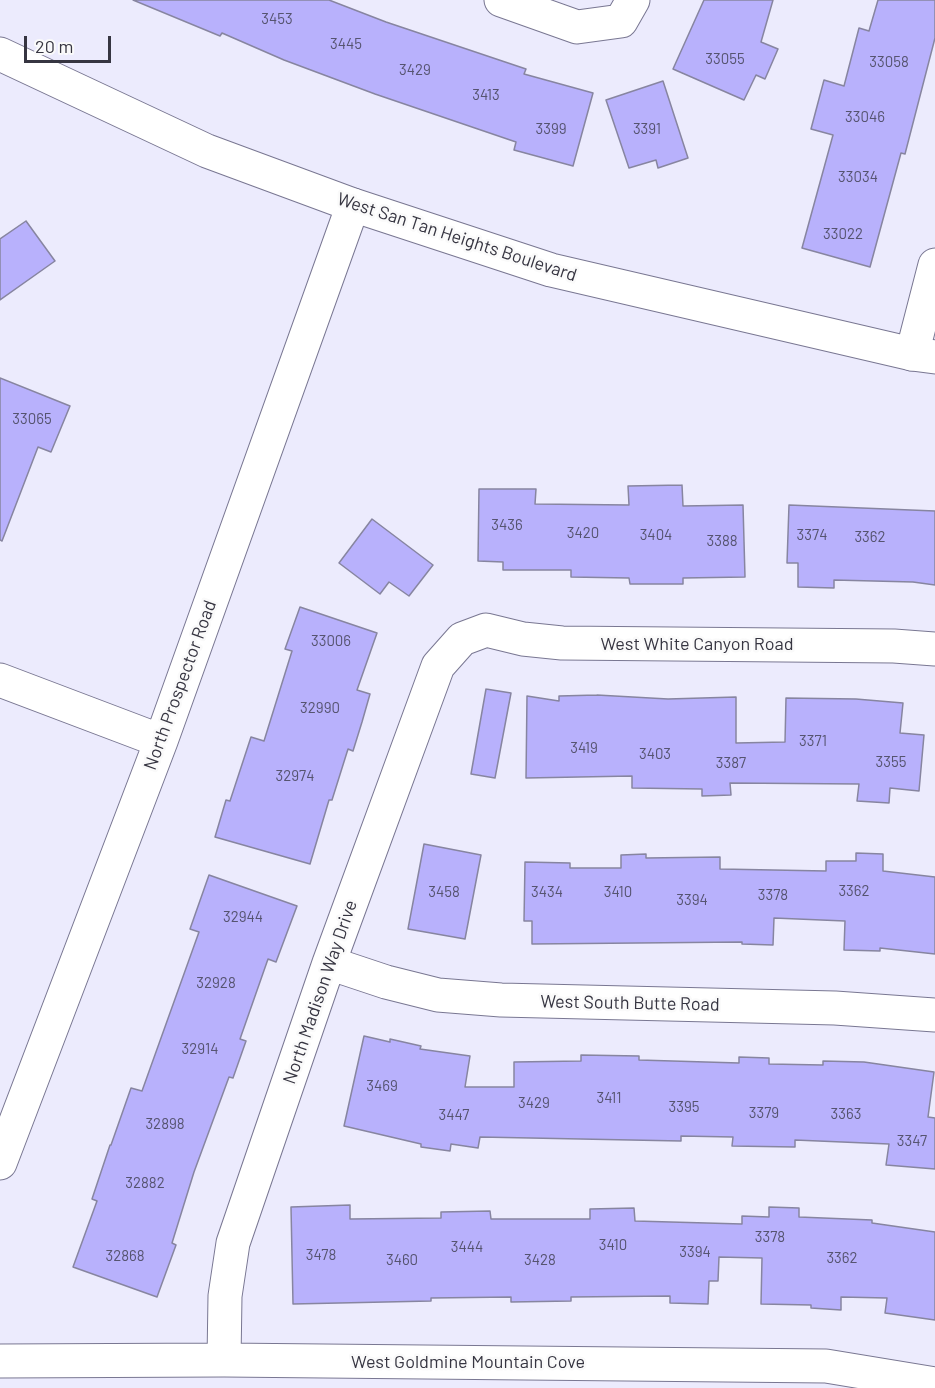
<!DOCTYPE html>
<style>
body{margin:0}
#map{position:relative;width:935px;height:1388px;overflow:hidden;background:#ecebfd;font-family:Barlow,sans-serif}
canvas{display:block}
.scale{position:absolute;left:24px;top:36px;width:87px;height:27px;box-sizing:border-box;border:3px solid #363541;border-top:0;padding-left:8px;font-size:18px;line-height:21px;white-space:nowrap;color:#363541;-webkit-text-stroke:4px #fafafa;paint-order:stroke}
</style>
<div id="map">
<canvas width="935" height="1388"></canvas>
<div class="scale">20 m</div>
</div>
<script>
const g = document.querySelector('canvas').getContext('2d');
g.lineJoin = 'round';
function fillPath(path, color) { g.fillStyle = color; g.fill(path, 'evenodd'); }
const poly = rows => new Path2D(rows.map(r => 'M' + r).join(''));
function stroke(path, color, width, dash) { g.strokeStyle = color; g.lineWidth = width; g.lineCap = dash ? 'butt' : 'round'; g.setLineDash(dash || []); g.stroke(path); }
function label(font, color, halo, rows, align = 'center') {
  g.font = font + ' Barlow,sans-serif'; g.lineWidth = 5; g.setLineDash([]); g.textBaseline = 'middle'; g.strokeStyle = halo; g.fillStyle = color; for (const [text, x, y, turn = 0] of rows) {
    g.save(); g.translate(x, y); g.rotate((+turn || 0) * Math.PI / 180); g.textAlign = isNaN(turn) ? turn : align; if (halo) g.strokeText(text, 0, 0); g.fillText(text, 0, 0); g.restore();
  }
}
const building = poly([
 [133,0,329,0,386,22,526,69,524,74,593,93,573,166,514,150,516,142,375,94,284,60,222,33,220,36,133,0],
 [704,0,773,0,761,42,778,49,765,79,756,75,744,100,673,69,704,0],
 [878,0,935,0,935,38,905,154,901,153,870,267,802,248,833,135,811,129,824,80,844,86,859,28,869,31,878,0],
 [663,81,688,158,658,168,656,160,629,168,606,100,663,81],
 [26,221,55,261,0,300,0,239,26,221],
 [0,378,70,406,51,452,38,447,2,541,0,540,0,378],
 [682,485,683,506,743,505,745,577,683,578,683,584,630,584,629,578,571,577,571,570,503,570,503,562,478,561,479,489,536,489,535,504,629,505,628,486,682,485],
 [789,505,935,511,935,585,913,582,834,580,834,588,798,587,798,563,787,563,789,505],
 [372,519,433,565,409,596,389,582,380,594,339,563,372,519],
 [300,607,377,633,357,690,370,694,362,722,353,751,348,749,332,800,329,800,310,864,215,837,226,800,230,801,251,737,264,741,292,651,285,649,300,607],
 [486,689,511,693,495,778,471,774,486,689],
 [597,695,668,699,736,697,736,743,785,742,786,698,856,699,903,703,900,733,924,735,919,791,890,788,889,803,857,801,859,784,730,783,731,795,702,796,702,789,632,788,632,776,526,778,527,696,559,701,559,696,597,695],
 [424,844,481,855,465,939,408,929,424,844],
 [856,853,883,854,883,871,935,877,935,954,880,948,880,951,844,950,845,921,774,918,773,945,742,944,742,942,532,944,532,921,524,921,525,862,570,863,570,868,621,868,621,855,646,854,646,858,720,857,720,869,826,871,826,861,856,861,856,853],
 [209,875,297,906,276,962,268,959,240,1039,246,1041,233,1078,229,1077,194,1172,172,1243,176,1245,157,1297,73,1267,97,1201,92,1199,110,1145,111,1145,131,1088,142,1091,199,932,190,929,209,875],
 [364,1036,390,1042,390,1039,421,1046,420,1049,470,1056,465,1087,514,1087,514,1062,581,1061,581,1055,639,1056,639,1060,739,1063,739,1057,769,1058,769,1064,823,1065,823,1061,864,1062,934,1072,928,1117,935,1118,935,1169,886,1165,889,1144,795,1140,795,1147,732,1146,733,1137,681,1136,681,1141,480,1137,478,1148,451,1144,450,1151,421,1147,421,1144,344,1126,364,1036],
 [350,1205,350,1219,441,1218,441,1212,490,1211,491,1219,590,1219,590,1209,634,1208,635,1221,742,1224,742,1216,769,1217,769,1207,799,1208,799,1217,872,1220,872,1223,935,1232,935,1320,885,1313,887,1298,841,1297,841,1310,811,1308,811,1305,761,1304,762,1258,719,1257,718,1281,709,1281,708,1304,670,1303,670,1296,571,1297,571,1301,511,1302,511,1297,431,1298,431,1301,293,1304,291,1207,350,1205]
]);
fillPath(building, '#b8b1fc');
stroke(building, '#8785a0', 1.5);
const minor = poly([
 [501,0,577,27,621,21,633,0],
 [912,354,935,265],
 [0,680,161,741],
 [329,963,386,982,438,995,501,1000,835,1008,935,1015],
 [0,1163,161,741,353,205],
 [224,1360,225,1296,233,1243,329,963,438,666,462,639,486,630,523,639,562,643,894,646,935,649],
 [0,1361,224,1360,826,1366,935,1384]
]);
const tertiary = poly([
 [0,54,207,151,353,205,551,270,912,354,935,357]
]);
stroke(minor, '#797792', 35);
stroke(tertiary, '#797792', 35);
stroke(minor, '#fff', 33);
stroke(tertiary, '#fff', 33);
label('15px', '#565470', null, [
 ["3453",277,19],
 ["3445",346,44],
 ["33055",725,59],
 ["33058",889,62],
 ["3429",415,70],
 ["3413",486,95],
 ["33046",865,117],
 ["3399",551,129],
 ["3391",647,129],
 ["33034",858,177],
 ["33022",843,234],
 ["33065",32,419],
 ["3436",507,525],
 ["3420",583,533],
 ["3404",656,535],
 ["3374",812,535],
 ["3362",870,537],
 ["3388",722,541],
 ["33006",331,641],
 ["32990",320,708],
 ["3371",813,741],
 ["3419",584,748],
 ["3403",655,754],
 ["3355",891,762],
 ["3387",731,763],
 ["32974",295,776],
 ["3362",854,891],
 ["3458",444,892],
 ["3434",547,892],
 ["3410",618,892],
 ["3378",773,895],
 ["3394",692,900],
 ["32944",243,917],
 ["32928",216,983],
 ["32914",200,1049],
 ["3469",382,1086],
 ["3411",609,1098],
 ["3429",534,1103],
 ["3395",684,1107],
 ["3379",764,1113],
 ["3363",846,1114],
 ["3447",454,1115],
 ["32898",165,1124],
 ["3347",912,1141],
 ["32882",145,1183],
 ["3378",770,1237],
 ["3410",613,1245],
 ["3444",467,1247],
 ["3394",695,1252],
 ["3478",321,1255],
 ["32868",125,1256],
 ["3362",842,1258],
 ["3460",402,1260],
 ["3428",540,1260]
]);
label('18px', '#363541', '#fafafa', [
 ["West San Tan Heights Boulevard",457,237,18],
 ["West White Canyon Road",697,644],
 ["North Prospector Road",180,685,-70],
 ["North Madison Way Drive",320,992,-71],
 ["West South Butte Road",630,1003,1],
 ["West Goldmine Mountain Cove",468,1362]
]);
</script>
